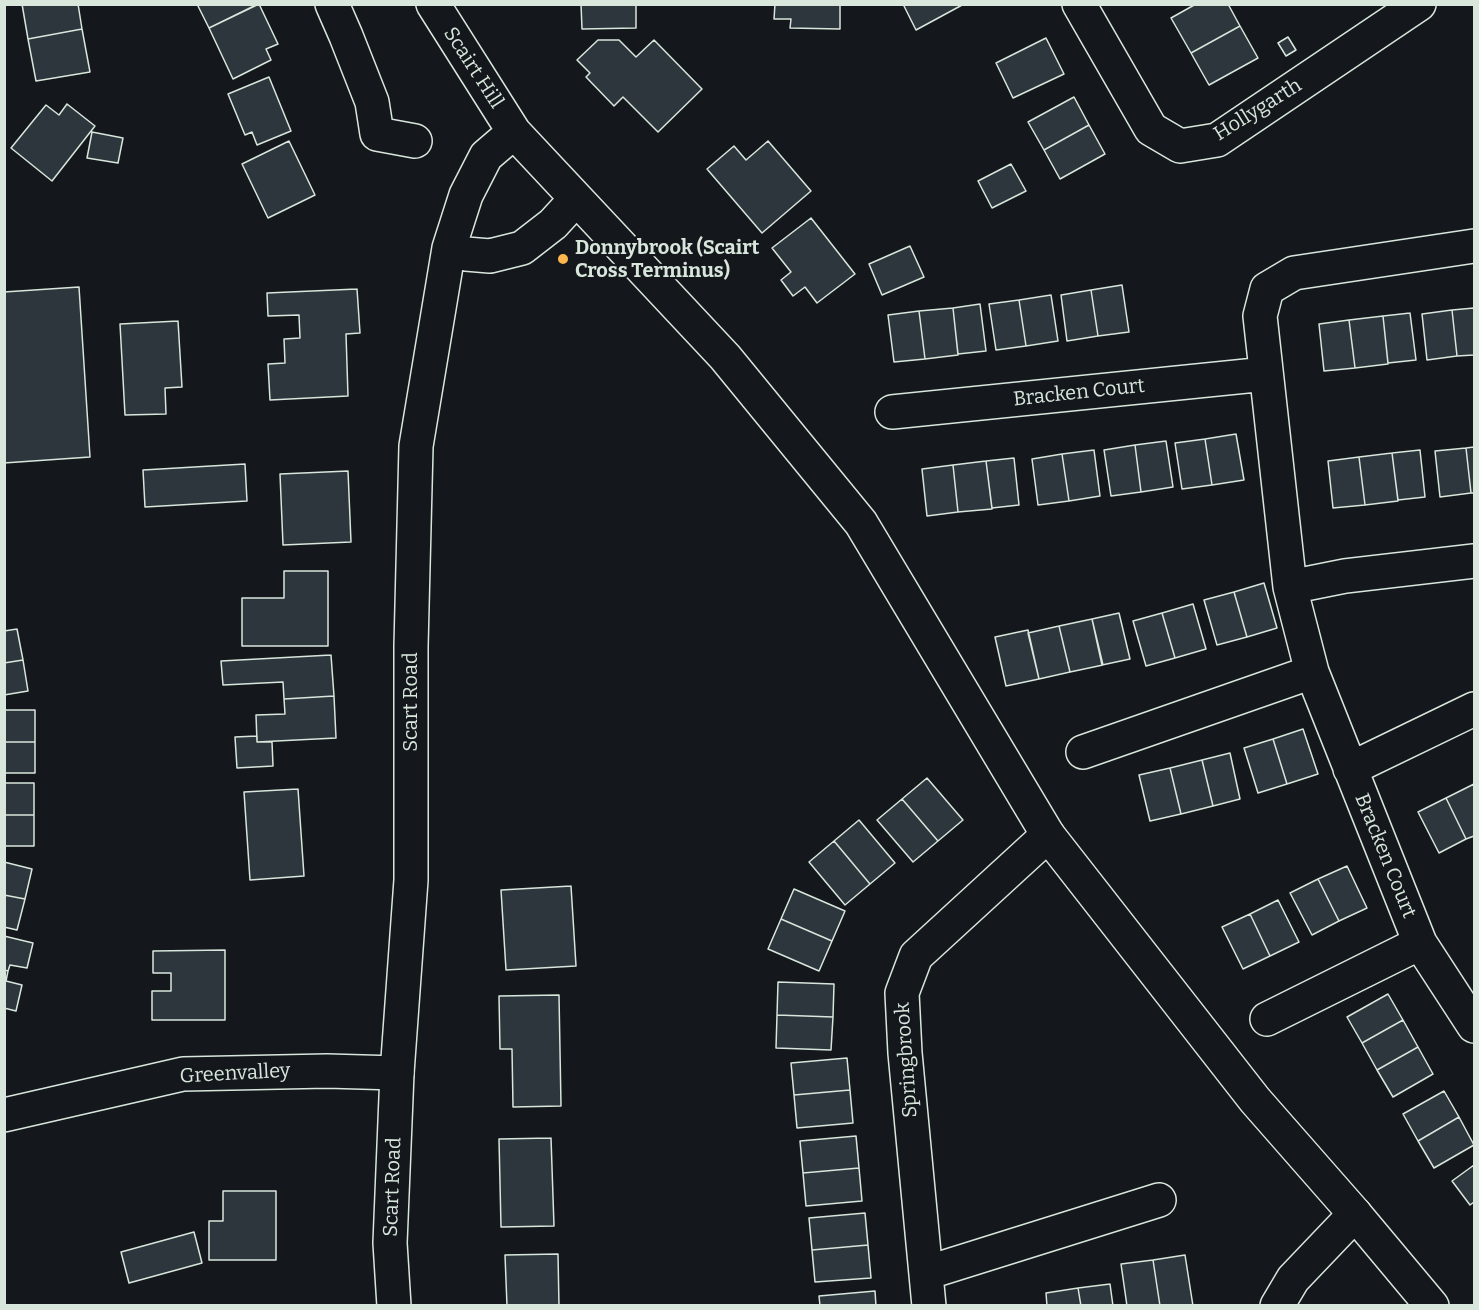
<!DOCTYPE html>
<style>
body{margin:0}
#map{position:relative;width:1479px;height:1310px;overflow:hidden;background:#14181c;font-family:Bitter,serif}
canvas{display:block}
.frame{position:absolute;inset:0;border:6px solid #d8e6dc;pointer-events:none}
</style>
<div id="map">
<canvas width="1479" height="1310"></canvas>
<div class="frame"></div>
</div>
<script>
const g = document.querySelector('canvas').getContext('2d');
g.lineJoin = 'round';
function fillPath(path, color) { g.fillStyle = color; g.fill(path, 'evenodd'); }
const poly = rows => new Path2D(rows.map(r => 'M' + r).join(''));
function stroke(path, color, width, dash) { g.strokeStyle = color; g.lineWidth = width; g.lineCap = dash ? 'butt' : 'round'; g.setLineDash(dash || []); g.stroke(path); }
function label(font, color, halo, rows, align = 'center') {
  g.font = font + ' Bitter,serif'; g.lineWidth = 4.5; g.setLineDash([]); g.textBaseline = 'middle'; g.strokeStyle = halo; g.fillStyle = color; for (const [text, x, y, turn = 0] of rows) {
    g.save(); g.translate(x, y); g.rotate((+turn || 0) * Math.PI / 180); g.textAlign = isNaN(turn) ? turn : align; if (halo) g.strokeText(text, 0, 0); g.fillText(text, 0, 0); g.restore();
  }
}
const building = poly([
 [22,4,78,4,82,29,28,39,22,4],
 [197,4,258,4,209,28,197,4],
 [259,4,278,44,266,49,271,60,233,79,209,28,259,4],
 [581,4,636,4,636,28,582,29,581,4],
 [775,4,840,5,840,29,790,28,791,19,774,19,775,4],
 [903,4,964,4,916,30,903,4],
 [1196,4,1228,4,1240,26,1191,53,1171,18,1196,4],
 [1240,26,1258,58,1209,85,1191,53,1240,26],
 [82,29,90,72,36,81,28,39,82,29],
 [1288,37,1296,50,1286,56,1278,43,1288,37],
 [1046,38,1064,74,1013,98,996,63,1046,38],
 [598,40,619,40,636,57,654,40,702,89,658,132,623,97,614,106,586,77,590,73,577,60,598,40],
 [269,77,291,131,257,145,252,132,245,135,228,94,269,77],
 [1074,97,1089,125,1044,150,1028,122,1074,97],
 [67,104,95,126,52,181,11,148,46,105,59,115,67,104],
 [1089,125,1105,154,1060,179,1044,150,1089,125],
 [92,132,123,138,118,163,87,158,92,132],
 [289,141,315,195,268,218,242,164,289,141],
 [768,141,811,191,762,233,707,169,734,146,746,160,768,141],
 [1011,164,1026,191,992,208,978,181,1011,164],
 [811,218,855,274,817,303,805,287,793,296,781,280,791,272,772,248,811,218],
 [910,246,924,277,882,295,869,264,910,246],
 [1122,285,1129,332,1098,336,1091,290,1122,285],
 [79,287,90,457,4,463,4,292,79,287],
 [357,289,360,333,346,334,348,396,270,400,268,364,285,363,284,339,300,338,299,315,268,316,267,293,357,289],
 [1091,290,1098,336,1067,341,1061,295,1091,290],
 [1051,295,1058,341,1026,346,1019,300,1051,295],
 [1019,300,1026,346,996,350,989,304,1019,300],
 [980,304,986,351,958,354,953,308,980,304],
 [953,308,958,355,925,359,919,311,953,308],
 [1474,308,1474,355,1457,356,1452,310,1474,308],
 [1452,310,1457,356,1427,360,1422,314,1452,310],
 [919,311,925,359,894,362,888,315,919,311],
 [1410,313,1416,360,1388,363,1383,316,1410,313],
 [1383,316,1388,364,1355,368,1349,320,1383,316],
 [1349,320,1355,368,1324,371,1319,324,1349,320],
 [178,321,182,387,165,388,166,414,125,415,120,324,178,321],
 [1236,434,1244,480,1212,485,1205,439,1236,434],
 [1205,439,1212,485,1182,489,1175,443,1205,439],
 [1166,441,1173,487,1141,492,1135,445,1166,441],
 [1135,445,1141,492,1111,496,1104,450,1135,445],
 [1474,447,1474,493,1471,493,1466,448,1474,447],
 [1466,448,1471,493,1440,497,1435,451,1466,448],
 [1094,450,1100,496,1069,501,1062,454,1094,450],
 [1420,450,1425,497,1398,500,1392,453,1420,450],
 [1392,453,1398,501,1365,505,1359,457,1392,453],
 [1062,454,1069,501,1038,505,1032,459,1062,454],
 [1359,457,1365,505,1333,508,1328,461,1359,457],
 [1014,458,1019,505,992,508,986,461,1014,458],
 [986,461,992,509,958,512,953,465,986,461],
 [245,464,247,501,145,507,143,470,245,464],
 [953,465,958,512,927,516,922,469,953,465],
 [348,471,351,542,283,545,280,474,348,471],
 [284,571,328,571,328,646,242,646,242,598,284,598,284,571],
 [1264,583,1277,628,1247,637,1234,592,1264,583],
 [1234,592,1247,637,1217,645,1204,600,1234,592],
 [1193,604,1206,649,1175,658,1162,613,1193,604],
 [1119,613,1130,659,1102,665,1092,619,1119,613],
 [1162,613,1175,658,1146,666,1133,621,1162,613],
 [1092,619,1103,665,1070,672,1059,626,1092,619],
 [1059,626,1070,672,1039,679,1028,633,1059,626],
 [17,629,23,660,4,663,4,631,17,629],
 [1028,630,1039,679,1006,686,995,637,1028,630],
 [331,655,334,696,284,699,283,682,223,685,221,661,331,655],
 [23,660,28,691,4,695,4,663,23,660],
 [334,696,336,738,257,742,256,715,285,714,284,699,334,696],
 [4,710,35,710,35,742,4,742,4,710],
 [1303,729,1318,774,1287,784,1273,739,1303,729],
 [257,736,257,742,272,742,273,766,237,768,235,737,257,736],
 [1273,739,1287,784,1258,793,1244,748,1273,739],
 [4,742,35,742,35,773,4,773,4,742],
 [1230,753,1240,799,1213,806,1202,760,1230,753],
 [1202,760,1213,806,1181,814,1170,768,1202,760],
 [1170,768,1181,814,1150,821,1139,775,1170,768],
 [927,778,963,820,938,841,902,799,927,778],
 [4,783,34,783,34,815,4,815,4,783],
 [1474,784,1474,836,1466,839,1446,798,1474,784],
 [298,789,304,876,250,880,244,792,298,789],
 [1446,798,1466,839,1439,853,1418,812,1446,798],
 [902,799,938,841,913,862,877,820,902,799],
 [4,815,34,815,34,846,4,846,4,815],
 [859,820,895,863,870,884,834,841,859,820],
 [834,841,870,884,845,905,809,862,834,841],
 [4,862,32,869,25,899,4,895,4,862],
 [1347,866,1367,908,1339,921,1318,879,1347,866],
 [1318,879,1339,921,1312,935,1290,893,1318,879],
 [571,886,576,966,506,970,501,890,571,886],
 [794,889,845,911,832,941,781,919,794,889],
 [4,895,25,899,17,930,4,927,4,895],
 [1278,900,1299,942,1270,956,1250,914,1278,900],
 [1250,914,1270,956,1243,969,1222,927,1250,914],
 [781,919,832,941,819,971,768,949,781,919],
 [4,936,33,943,27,968,10,965,8,971,4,970,4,936],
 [225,950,225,1020,152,1020,152,991,171,991,171,973,153,973,153,951,225,950],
 [4,970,8,971,6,981,22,985,16,1011,4,1008,4,970],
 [778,982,834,984,833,1017,777,1015,778,982],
 [1388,994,1403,1020,1362,1043,1347,1017,1388,994],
 [559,995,561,1106,513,1107,512,1049,500,1049,499,996,559,995],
 [777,1015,833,1017,831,1050,776,1048,777,1015],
 [1403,1020,1418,1047,1377,1070,1362,1043,1403,1020],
 [1418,1047,1433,1074,1393,1097,1377,1070,1418,1047],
 [847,1058,850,1090,794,1095,791,1063,847,1058],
 [850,1090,853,1123,797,1128,794,1095,850,1090],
 [1444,1091,1459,1117,1418,1141,1403,1114,1444,1091],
 [1459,1117,1474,1145,1434,1168,1418,1141,1459,1117],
 [856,1136,859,1168,803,1173,800,1141,856,1136],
 [551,1138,554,1226,501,1227,499,1139,551,1138],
 [1474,1165,1474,1202,1470,1205,1452,1181,1474,1165],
 [859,1168,862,1201,806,1206,803,1173,859,1168],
 [223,1191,276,1191,276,1260,209,1260,209,1221,223,1221,223,1191],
 [865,1213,868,1245,812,1250,809,1218,865,1213],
 [194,1232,202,1263,129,1283,121,1252,194,1232],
 [868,1245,871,1278,815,1282,812,1250,868,1245],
 [558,1254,559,1306,507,1306,505,1255,558,1254],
 [1185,1255,1193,1306,1160,1306,1153,1260,1185,1255],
 [1153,1260,1160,1306,1127,1306,1121,1264,1153,1260],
 [1110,1284,1113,1306,1081,1306,1078,1288,1110,1284],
 [1078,1288,1081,1306,1047,1306,1046,1293,1078,1288],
 [875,1291,876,1306,820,1306,819,1296,875,1291]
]);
fillPath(building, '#2c363c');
stroke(building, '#d8e6dc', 1.5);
const street = poly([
 [332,4,346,36,372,102,377,134,415,141],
 [1079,4,1151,129,1180,146,1217,140,1419,4],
 [1474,246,1294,273,1267,289,1260,316,1290,587,1312,672,1420,943,1474,1026],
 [892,412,1266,374],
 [1290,587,1345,576,1474,561],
 [1083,752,1312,672],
 [1350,769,1474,709],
 [1267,1019,1420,943],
 [4,1115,183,1074,327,1071,397,1073],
 [926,1273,1159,1200],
 [929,1306,905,1053,902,993,916,956,1048,835],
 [1277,1306,1293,1279,1355,1214]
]);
const secondary = poly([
 [433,4,514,132,725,357,861,523,1048,835,1255,1100,1355,1214,1432,1306],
 [449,248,466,254,490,256,522,248,553,224,576,199],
 [394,1306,390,1243,397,1073,411,880,411,646,416,446,449,248,466,195,486,156,514,132]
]);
stroke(street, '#d8e6dc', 36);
stroke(secondary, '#d8e6dc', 36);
stroke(street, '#14181c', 33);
stroke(secondary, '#14181c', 33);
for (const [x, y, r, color] of [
 [563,259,6,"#ffb74d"]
]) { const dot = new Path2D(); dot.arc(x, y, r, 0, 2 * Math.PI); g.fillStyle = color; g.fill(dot); stroke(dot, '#14181c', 2); }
label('20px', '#d8e6dc', '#14181c', [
 ["Scairt Hill",473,68,57],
 ["Hollygarth",1258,110,-32],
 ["Bracken Court",1079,393,-6],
 ["Scart Road",411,702,-90],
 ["Bracken Court",1385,856,68],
 ["Springbrook",907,1060,-94],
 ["Greenvalley",235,1074,-3],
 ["Scart Road",393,1187,-88]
]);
label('bold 20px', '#d8e6dc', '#14181c', [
 ["Donnybrook (Scairt",575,248],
 ["Cross Terminus)",575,271]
], 'left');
</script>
